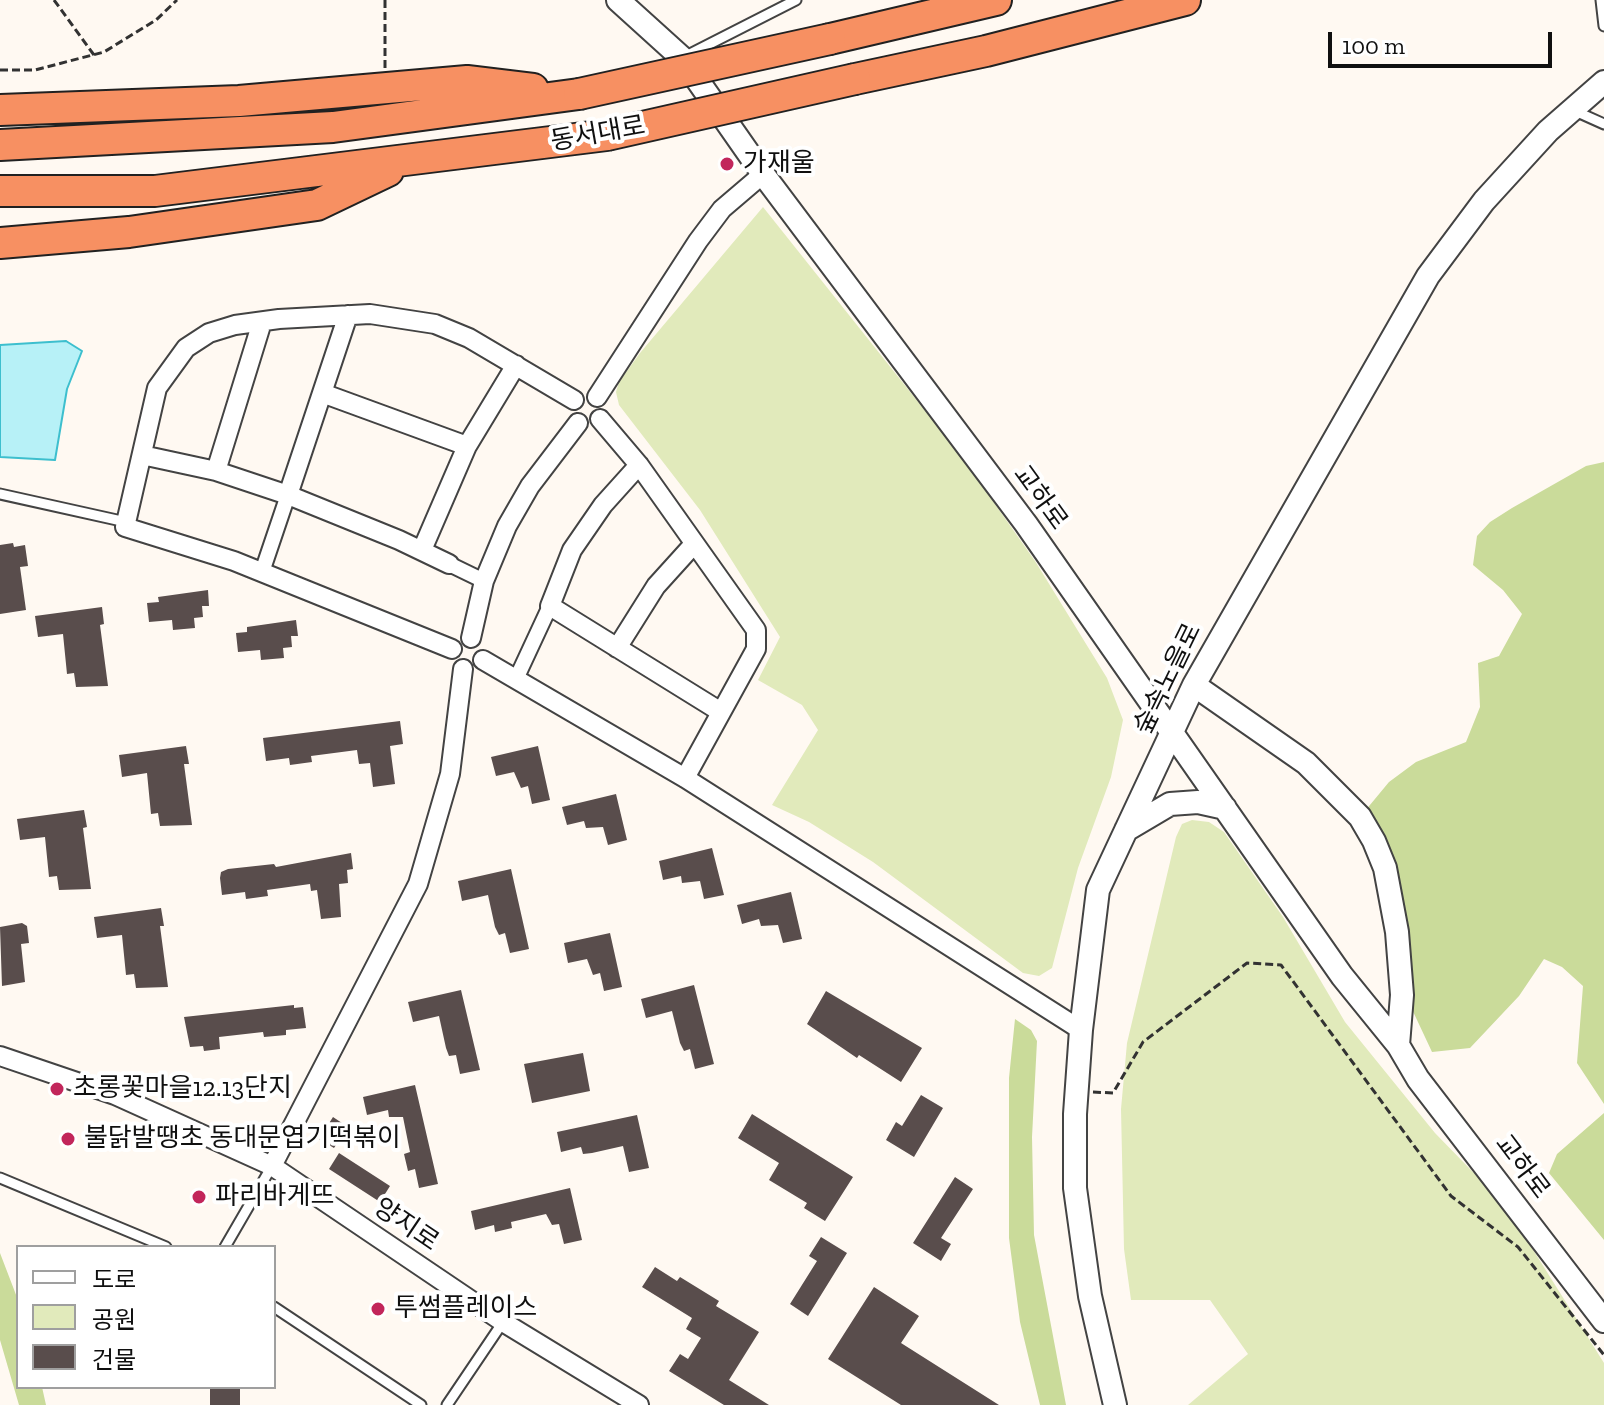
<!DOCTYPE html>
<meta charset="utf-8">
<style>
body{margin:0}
#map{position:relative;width:1604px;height:1405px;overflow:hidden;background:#fff9f2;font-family:"Zilla Slab","Noto Sans KR",serif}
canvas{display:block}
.legend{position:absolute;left:16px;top:1245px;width:260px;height:144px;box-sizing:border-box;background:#fff;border:2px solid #9f9f9f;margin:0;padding:10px 14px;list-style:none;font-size:24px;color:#101010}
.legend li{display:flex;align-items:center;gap:16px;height:40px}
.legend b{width:40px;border:2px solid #9f9f9f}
.scale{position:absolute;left:1328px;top:32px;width:224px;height:36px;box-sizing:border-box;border:4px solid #101010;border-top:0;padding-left:10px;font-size:24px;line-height:28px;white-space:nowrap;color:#101010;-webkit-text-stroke:6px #fff;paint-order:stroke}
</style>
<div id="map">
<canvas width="1604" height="1405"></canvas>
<ul class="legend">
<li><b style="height:10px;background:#fff"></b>도로</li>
<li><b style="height:22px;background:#e1eabb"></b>공원</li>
<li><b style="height:22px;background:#594d4c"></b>건물</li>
</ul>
<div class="scale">100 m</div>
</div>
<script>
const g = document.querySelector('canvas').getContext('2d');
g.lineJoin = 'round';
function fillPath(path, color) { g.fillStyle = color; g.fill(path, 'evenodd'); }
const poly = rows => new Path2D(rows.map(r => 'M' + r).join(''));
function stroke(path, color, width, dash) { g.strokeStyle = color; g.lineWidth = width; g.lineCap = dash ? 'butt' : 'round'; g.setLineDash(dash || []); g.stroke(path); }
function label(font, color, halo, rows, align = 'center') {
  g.font = font + ' "Zilla Slab","Noto Sans KR",serif'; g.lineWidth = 8; g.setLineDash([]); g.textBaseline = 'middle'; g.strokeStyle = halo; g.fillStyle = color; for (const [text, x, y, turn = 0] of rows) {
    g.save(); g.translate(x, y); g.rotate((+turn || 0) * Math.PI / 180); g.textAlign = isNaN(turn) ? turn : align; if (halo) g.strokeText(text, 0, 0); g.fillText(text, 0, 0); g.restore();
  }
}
fillPath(poly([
 [763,207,962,457,1035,561,1107,678,1123,720,1111,777,1078,868,1052,968,1039,976,1023,973,873,862,809,822,772,805,818,730,802,705,758,680,780,637,700,510,619,405,616,392,619,382,640,353],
 [1192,820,1209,822,1224,832,1283,917,1345,1022,1435,1133,1505,1205,1604,1363,1604,1405,1188,1405,1248,1354,1210,1300,1131,1300,1124,1249,1121,1109,1127,1043,1176,837,1182,824]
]), '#e1eabb');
fillPath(poly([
 [1604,462,1604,1104,1577,1063,1583,986,1562,967,1544,959,1519,996,1470,1048,1432,1052,1410,1005,1360,817,1389,782,1416,762,1466,742,1480,707,1478,663,1499,656,1522,614,1503,590,1473,565,1477,536,1490,522,1512,508,1586,466],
 [1015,1019,1031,1030,1037,1041,1032,1137,1034,1235,1066,1405,1040,1405,1020,1322,1009,1238,1009,1078],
 [1604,1113,1604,1240,1549,1173,1557,1154],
 [0,1253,18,1300,18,1387,42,1387,46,1405,19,1405,0,1340]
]), '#cadb9a');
const water = poly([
 [66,341,82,351,67,389,55,460,0,457,0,345,66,341]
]);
fillPath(water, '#b7f1f7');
stroke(water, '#3dbfce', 2);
fillPath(poly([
 [13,543,14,547,25,545,28,566,20,567,26,610,0,614,0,545],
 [208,590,209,606,202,606,203,617,194,618,195,628,173,630,172,620,149,622,147,603,159,602,158,597],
 [102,607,104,624,100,625,108,686,76,687,74,673,67,674,63,634,38,637,35,616],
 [296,620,298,636,291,636,292,647,283,648,284,658,261,660,260,650,238,652,236,633,247,632,247,627],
 [400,721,403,744,390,746,395,784,373,787,370,763,359,764,357,750,311,756,312,762,290,765,289,758,266,761,263,738],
 [186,746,189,764,184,764,192,825,160,826,158,813,151,814,147,773,122,777,119,755],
 [538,746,550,800,532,804,528,786,521,788,514,772,496,776,491,757],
 [616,794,627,840,608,845,603,827,586,828,584,821,567,825,562,807],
 [84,810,87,827,83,828,91,889,59,890,57,876,49,877,45,837,20,840,17,819],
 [712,848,724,895,704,899,700,881,682,883,681,876,663,880,659,861],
 [351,853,353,869,347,870,348,883,339,884,341,917,321,919,317,890,311,891,310,884,267,890,268,896,246,899,245,892,222,895,220,878,221,872,228,869,274,864,276,867],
 [511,869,529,949,510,953,505,933,499,935,495,927,488,895,462,901,458,881],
 [791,892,802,939,783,943,778,925,761,926,759,919,742,924,737,905],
 [161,908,164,926,160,926,168,987,136,988,134,974,126,975,122,935,97,938,94,917],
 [22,923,27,926,29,943,21,944,25,982,2,986,0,927],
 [610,933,622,987,604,991,600,973,593,975,587,959,568,963,564,943],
 [694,985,714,1064,695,1069,690,1049,684,1051,680,1043,672,1011,646,1018,641,999],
 [461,990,480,1070,460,1074,456,1055,449,1056,446,1048,439,1016,413,1022,408,1002],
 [826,991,922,1048,901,1082,859,1055,857,1058,807,1024],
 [294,1005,294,1008,303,1007,306,1028,286,1030,286,1035,264,1037,263,1032,219,1037,220,1049,204,1051,203,1046,190,1047,184,1017],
 [583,1053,590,1091,532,1103,524,1064],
 [415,1085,438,1184,419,1188,415,1169,408,1171,404,1154,410,1152,403,1117,389,1117,388,1110,367,1115,363,1097],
 [921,1095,943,1108,914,1157,886,1140,896,1122,902,1126],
 [752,1114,853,1177,825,1221,804,1208,807,1203,769,1180,779,1163,738,1138],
 [637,1115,649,1168,629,1172,623,1146,592,1153,583,1154,581,1147,561,1152,557,1132],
 [333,1117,348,1127,334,1148,319,1139],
 [339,1153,390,1186,380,1202,329,1169],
 [955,1177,973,1189,941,1238,951,1244,941,1261,913,1243],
 [570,1188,582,1240,564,1244,559,1224,552,1225,546,1214,511,1222,512,1228,495,1232,494,1225,475,1230,471,1211],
 [821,1237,847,1253,808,1316,790,1304,817,1261,809,1256],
 [655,1267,677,1281,680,1277,719,1301,716,1306,759,1332,729,1380,769,1405,724,1405,669,1371,680,1354,688,1359,701,1338,686,1329,692,1318,642,1287],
 [874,1287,919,1316,901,1343,999,1405,901,1405,828,1359],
 [210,1387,240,1387,240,1405,210,1405]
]), '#594d4c');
const service = poly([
 [1601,0,1604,26],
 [682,58,796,0],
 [1575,111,1604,124],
 [0,494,126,522],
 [0,1178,166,1247],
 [225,1247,272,1166],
 [274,1307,421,1405],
 [447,1405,503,1322]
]);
const pedestrian = poly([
 [449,564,484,581],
 [262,572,288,495],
 [517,677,550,606]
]);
const minor = poly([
 [322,393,467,446],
 [597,397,698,241,722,209,763,174],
 [600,419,639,465,756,630,756,649,685,778],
 [142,455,216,471,288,495,399,540,449,564],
 [639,465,603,505,572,550,550,606,721,712],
 [216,471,262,322],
 [288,495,348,315],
 [422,550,467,446,516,365],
 [471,638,484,581,507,526,530,486,578,423],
 [617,648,656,586,694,544],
 [452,649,234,561,125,527,157,388,186,348,209,333,235,325,279,319,370,314,435,324,469,338,574,400],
 [483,660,685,778,1081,1030],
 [0,1056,115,1095,272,1166,503,1322,639,1405],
 [272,1166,418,884,450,774,463,669]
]);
const tertiary = poly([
 [618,0,682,58,763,174,1026,524,1342,976,1398,1045,1418,1079,1604,1321],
 [1194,685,1306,763,1360,817,1374,841,1385,868,1397,932,1402,995,1398,1045],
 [1126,830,1170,804,1198,802,1225,808],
 [1115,1405,1090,1296,1075,1188,1075,1114,1081,1030,1098,890,1194,685,1428,276,1484,201,1548,131,1604,82]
]);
const trunk = poly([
 [830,39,996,0],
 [855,79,986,51,1185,0],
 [0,110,239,101,467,81,533,89],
 [0,145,333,127,579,94],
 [0,191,155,191,607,135],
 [0,243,129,232,317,205,388,171]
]);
stroke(service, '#434343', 13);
stroke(pedestrian, '#434343', 18);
stroke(minor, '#434343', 22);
stroke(tertiary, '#434343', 26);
stroke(trunk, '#212121', 34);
stroke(poly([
 [54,0,94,55],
 [385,68,385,0],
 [0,70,35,70,104,52,156,20,177,0],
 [1093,1092,1113,1093,1143,1042,1247,963,1281,965,1451,1196,1518,1247,1604,1355]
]), '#323232', 3, [8, 4]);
stroke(service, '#fff', 9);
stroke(pedestrian, '#fff', 14);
stroke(minor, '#fff', 18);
stroke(tertiary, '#fff', 22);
stroke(trunk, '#f79062', 30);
const trunkBridge = poly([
 [579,94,830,39],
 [607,135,855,79]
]);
stroke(trunkBridge, '#212121', 34, []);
stroke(trunkBridge, '#f79062', 30);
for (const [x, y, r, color] of [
 [727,164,8,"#c2265b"],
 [57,1089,8,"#c2265b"],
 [68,1139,8,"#c2265b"],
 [199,1197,8,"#c2265b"],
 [378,1309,8,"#c2265b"]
]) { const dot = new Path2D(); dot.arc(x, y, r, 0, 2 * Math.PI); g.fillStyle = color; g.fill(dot); stroke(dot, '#fff', 3); }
label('26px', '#101010', '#fff', [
 ["동서대로",598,134,-10],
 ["교하로",1040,498,54],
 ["숲속노을로",1168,679,-64],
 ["교하로",1522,1167,53],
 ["양지로",406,1225,34]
]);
label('26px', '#101010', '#fff', [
 ["가재울",743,164],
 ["초롱꽃마을12.13단지",73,1089],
 ["불닭발땡초 동대문엽기떡볶이",84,1139],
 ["파리바게뜨",215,1197],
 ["투썸플레이스",394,1309]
], 'left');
</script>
